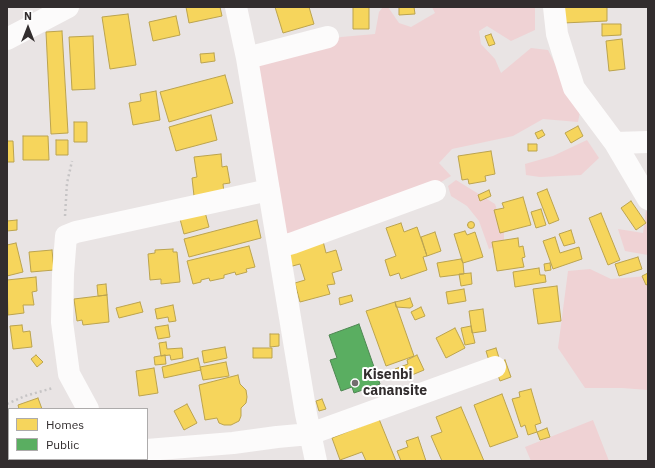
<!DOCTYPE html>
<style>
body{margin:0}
#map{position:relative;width:655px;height:468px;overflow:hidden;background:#e9e4e4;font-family:"IBM Plex Sans",sans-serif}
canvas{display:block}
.frame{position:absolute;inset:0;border:8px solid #322d2e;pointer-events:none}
.legend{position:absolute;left:8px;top:408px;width:140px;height:52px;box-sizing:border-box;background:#fff;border:1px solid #adabab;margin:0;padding:5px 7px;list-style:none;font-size:12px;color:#322d2e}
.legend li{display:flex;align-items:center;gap:8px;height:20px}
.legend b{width:20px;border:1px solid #adabab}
.north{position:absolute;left:8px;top:8px;width:40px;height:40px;-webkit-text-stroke:3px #fff;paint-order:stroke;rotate:0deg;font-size:11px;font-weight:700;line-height:16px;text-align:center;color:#322d2e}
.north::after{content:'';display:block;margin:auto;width:14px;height:18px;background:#322d2e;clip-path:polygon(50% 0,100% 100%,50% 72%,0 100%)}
</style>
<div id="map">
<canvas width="655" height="468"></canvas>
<div class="frame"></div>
<ul class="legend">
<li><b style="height:11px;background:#f6d55c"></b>Homes</li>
<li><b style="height:11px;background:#5aae61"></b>Public</li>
</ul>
<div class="north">N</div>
</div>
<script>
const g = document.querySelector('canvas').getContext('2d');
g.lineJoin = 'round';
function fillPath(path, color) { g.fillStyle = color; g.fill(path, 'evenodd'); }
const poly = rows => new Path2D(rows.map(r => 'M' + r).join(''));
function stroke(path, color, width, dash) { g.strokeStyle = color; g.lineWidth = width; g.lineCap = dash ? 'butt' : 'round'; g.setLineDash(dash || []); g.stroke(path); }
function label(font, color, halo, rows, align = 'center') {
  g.font = font + ' "IBM Plex Sans",sans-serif'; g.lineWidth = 4; g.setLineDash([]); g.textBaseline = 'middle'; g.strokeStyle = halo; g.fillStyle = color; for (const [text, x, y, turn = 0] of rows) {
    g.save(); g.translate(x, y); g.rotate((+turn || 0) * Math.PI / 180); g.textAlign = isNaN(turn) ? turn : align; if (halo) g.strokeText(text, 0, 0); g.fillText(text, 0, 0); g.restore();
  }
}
fillPath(poly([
 [383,7,388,7,399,23,411,27,435,13,432,7,535,7,535,30,511,41,487,26,479,31,481,44,495,59,501,73,531,48,548,50,580,112,578,122,543,119,513,136,452,149,439,163,451,176,441,182,285,238,254,64,341,37,375,34,379,12],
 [587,140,599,158,581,175,540,177,526,175,525,164,553,156],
 [456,180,495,204,504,229,504,243,489,249,479,221,467,206,451,196,448,186],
 [646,211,648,212,648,255,625,251,618,229,643,233],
 [590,269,611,279,648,276,648,390,622,388,585,388,558,348,568,271],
 [593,420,609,461,531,461,525,447]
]), '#efd2d4');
const homes = poly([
 [186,7,220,7,222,16,189,23,186,7],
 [275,7,309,7,314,24,283,33,275,7],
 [353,7,369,7,369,29,353,29,353,7],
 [399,7,414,7,415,14,399,15,399,7],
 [562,7,607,7,607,21,563,23,562,7],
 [128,14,136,65,110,69,102,17,128,14],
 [176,16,180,35,153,41,149,22,176,16],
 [602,24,621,24,621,35,602,36,602,24],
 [62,31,68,133,51,134,46,32,62,31],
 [491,34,495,44,489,46,485,36,491,34],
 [93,36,95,89,72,90,69,37,93,36],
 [622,39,625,69,609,71,606,41,622,39],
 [214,53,215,61,201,63,200,54,214,53],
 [225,75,233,103,169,122,160,92,225,75],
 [156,91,160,120,133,125,129,103,141,101,140,94,156,91],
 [211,115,217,140,176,151,169,127,211,115],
 [74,122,87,122,87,142,74,142,74,122],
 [578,126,583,136,571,143,565,133,578,126],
 [542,130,545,135,538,139,535,133,542,130],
 [23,136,48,136,49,160,23,160,23,136],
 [56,140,68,140,68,155,56,155,56,140],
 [7,141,13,141,14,162,7,162,7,141],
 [528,144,537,144,537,151,528,151,528,144],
 [491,151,495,174,485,176,486,181,469,184,468,179,462,180,458,156,491,151],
 [221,154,222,167,227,166,230,183,223,184,224,193,194,196,192,178,197,177,194,157,221,154],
 [547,189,559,220,549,224,537,193,547,189],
 [489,190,491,196,480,201,478,195,489,190],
 [523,197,531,225,500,233,494,210,504,208,502,203,523,197],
 [631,201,646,223,636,230,621,208,631,201],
 [541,209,546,225,536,228,531,212,541,209],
 [205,212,209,227,184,234,180,219,205,212],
 [601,213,620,260,608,265,589,218,601,213],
 [17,220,17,230,7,231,7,221,17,220],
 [257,220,261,238,189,257,184,239,257,220],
 '467.5 225a3.5 3.5 0 1 1 7 0a3.5 3.5 0 1 1-7 0Z',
 [401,223,404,232,417,227,427,256,423,257,427,270,401,279,399,273,390,276,385,260,396,256,386,228,401,223],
 [571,230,575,243,564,246,559,234,571,230],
 [465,231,467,235,475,232,483,257,463,263,454,234,465,231],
 [435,232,441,251,427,256,421,237,435,232],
 [322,237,326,253,336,250,342,270,332,273,335,284,327,285,330,294,300,302,295,283,305,280,300,264,289,267,284,250,322,237],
 [555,237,560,253,579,247,582,259,553,269,543,241,555,237],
 [518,238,519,247,523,246,525,257,522,258,524,267,497,271,492,242,518,238],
 [16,243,23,272,7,276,7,245,16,243],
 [249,246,255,267,246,269,247,272,236,275,235,272,224,275,224,278,210,281,209,278,201,280,201,282,193,284,187,261,249,246],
 [173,249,173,252,177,252,180,282,161,284,161,279,150,280,148,254,155,253,155,250,173,249],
 [52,250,54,270,31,272,29,252,52,250],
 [638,257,642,269,619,276,615,264,638,257],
 [461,259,463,263,464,274,440,277,437,263,461,259],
 [550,263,551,270,545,271,544,264,550,263],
 [539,268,540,275,545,275,546,282,515,287,513,272,539,268],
 [471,273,472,284,461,286,459,274,471,273],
 [648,273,648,284,646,285,642,276,648,273],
 [36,277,37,291,32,292,34,305,23,305,24,313,8,315,7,280,36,277],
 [106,284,107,295,98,296,97,285,106,284],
 [557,286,561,321,538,324,533,289,557,286],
 [464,289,466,301,448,304,446,292,464,289],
 [107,295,109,322,83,325,82,320,77,321,74,299,107,295],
 [351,295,353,301,340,305,339,298,351,295],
 [410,298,413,306,410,308,396,307,395,302,404,300,410,298],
 [140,302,143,312,119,318,116,308,140,302],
 [395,302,414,356,386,366,366,311,395,302],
 [173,305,176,321,169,322,168,317,157,319,155,309,173,305],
 [421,307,425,316,415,320,411,312,421,307],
 [483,309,486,331,472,333,469,311,483,309],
 [22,325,23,332,30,331,32,347,13,349,10,326,22,325],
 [168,325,170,337,158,339,155,327,168,325],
 [471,326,475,343,465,345,461,328,471,326],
 [455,328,465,348,446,358,436,338,455,328],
 [270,334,279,334,279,346,270,347,270,334],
 [166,342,167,349,182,348,183,358,171,360,170,355,161,356,159,343,166,342],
 [225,347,227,358,204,363,202,351,225,347],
 [253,348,272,348,272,358,253,358,253,348],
 [496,348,500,361,490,364,486,351,496,348],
 [36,355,43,362,37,367,31,359,36,355],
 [165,355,166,364,155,365,154,357,165,355],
 [417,355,424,370,400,380,395,369,408,364,407,360,417,355],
 [198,358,201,370,164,378,162,367,198,358],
 [505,360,511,377,500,381,494,364,505,360],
 [226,362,229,376,203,380,200,367,226,362],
 [154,368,158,393,139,396,136,371,154,368],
 [238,375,240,384,246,390,247,397,246,403,241,408,241,416,239,421,231,425,224,425,219,423,217,418,205,420,199,385,238,375],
 [531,389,541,423,535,425,537,432,528,435,525,425,521,427,512,399,520,397,519,392,531,389],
 [502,394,518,437,490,447,474,405,502,394],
 [38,398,42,409,19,409,18,405,38,398],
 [322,399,326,409,319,411,316,401,322,399],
 [187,404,197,423,184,430,174,411,187,404],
 [461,407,484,461,442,461,431,436,442,432,436,417,461,407],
 [379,419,396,461,366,461,362,452,340,460,332,438,379,419],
 [547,428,550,437,540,440,537,432,547,428],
 [418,437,426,461,401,461,397,451,408,447,406,441,418,437]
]);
fillPath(homes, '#f6d55c');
stroke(homes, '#bba34e', 1);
const public = poly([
 [359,324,380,384,354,393,352,387,341,391,330,360,337,358,329,335,359,324]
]);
fillPath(public, '#5aae61');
stroke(public, '#4e8752', 1);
stroke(poly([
 [65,216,67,183,72,161],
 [7,404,25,396,53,388]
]), '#c6c4c5', 2.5, [2, 3]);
stroke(poly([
 [236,7,247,58,306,414,316,461],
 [554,7,557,34,574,88,615,143,648,199],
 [7,39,68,7],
 [247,58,328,37],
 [615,143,648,142],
 [279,247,293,243,435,191],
 [88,409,69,374,62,322,63,274,66,236,76,232,269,190],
 [147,450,233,443,277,437,310,434,495,367],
 [112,461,115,459]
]), '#fcfbfb', 22);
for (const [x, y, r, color] of [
 [355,383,4,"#726d6e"]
]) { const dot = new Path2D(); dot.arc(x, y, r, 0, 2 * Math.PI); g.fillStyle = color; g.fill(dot); stroke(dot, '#fff', 1.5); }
label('bold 14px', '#322d2e', '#fff', [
 ["Kisenbi",363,375],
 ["canansite",363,391]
], 'left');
</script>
